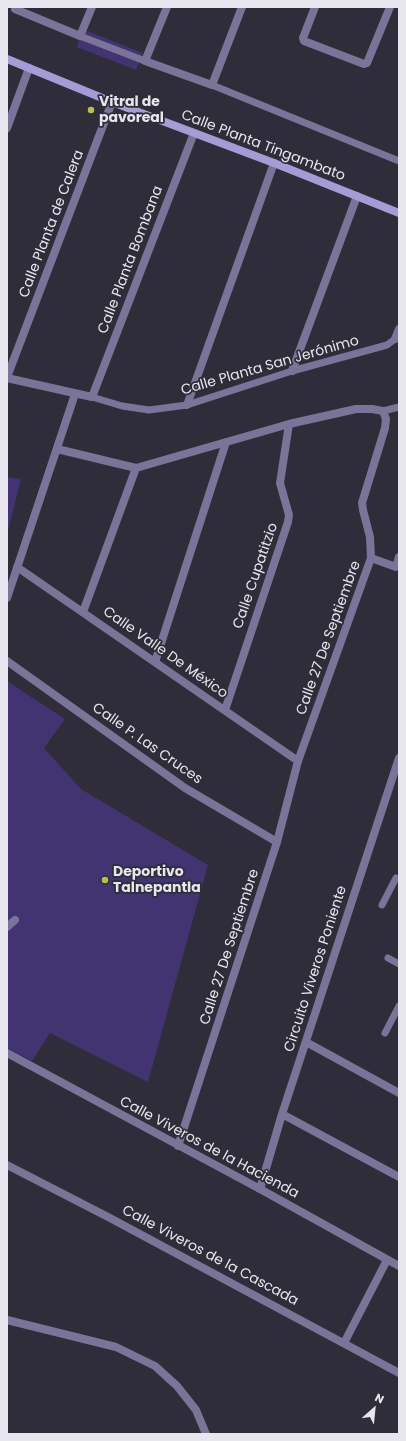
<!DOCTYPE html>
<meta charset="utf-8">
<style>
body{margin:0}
#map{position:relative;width:406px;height:1441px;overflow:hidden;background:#2f2d39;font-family:Poppins,sans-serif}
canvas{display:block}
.frame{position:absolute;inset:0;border:8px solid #e7e6ee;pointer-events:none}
.north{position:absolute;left:354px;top:1389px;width:40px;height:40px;-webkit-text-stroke:3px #2f2d39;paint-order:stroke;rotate:27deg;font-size:11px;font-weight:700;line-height:16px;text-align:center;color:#e7e6ee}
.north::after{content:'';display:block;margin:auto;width:14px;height:18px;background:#e7e6ee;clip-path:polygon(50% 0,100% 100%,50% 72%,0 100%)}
</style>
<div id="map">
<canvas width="406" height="1441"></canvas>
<div class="frame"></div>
<div class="north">N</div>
</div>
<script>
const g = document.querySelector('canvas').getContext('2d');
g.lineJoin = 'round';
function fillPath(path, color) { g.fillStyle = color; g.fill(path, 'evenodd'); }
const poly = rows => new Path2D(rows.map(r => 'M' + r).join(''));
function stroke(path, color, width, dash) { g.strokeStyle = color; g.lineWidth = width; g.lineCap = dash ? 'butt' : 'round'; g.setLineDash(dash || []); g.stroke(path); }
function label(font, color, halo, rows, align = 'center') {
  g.font = font + ' Poppins,sans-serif'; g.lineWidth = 3.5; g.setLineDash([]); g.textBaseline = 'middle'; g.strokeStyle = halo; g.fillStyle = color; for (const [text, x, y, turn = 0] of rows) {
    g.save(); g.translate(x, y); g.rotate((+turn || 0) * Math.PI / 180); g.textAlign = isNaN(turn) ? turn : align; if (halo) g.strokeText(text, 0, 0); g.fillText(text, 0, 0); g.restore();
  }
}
fillPath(poly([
 [82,29,143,53,136,70,77,47],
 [7,477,21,479,7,535],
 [7,681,65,719,44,748,81,789,208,865,148,1082,50,1033,32,1061,7,1048]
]), '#423470');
stroke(poly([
 [80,36,145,61],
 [212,85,399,161],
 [92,397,122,406,149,410,187,405,292,371,387,345,395,339],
 [383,411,399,407],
 [382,905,396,878],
 [388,958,399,964],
 [385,1033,399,1006]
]), '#7a7598', 7);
stroke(poly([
 [16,7,15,9,80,36,92,7],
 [167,7,145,61,212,85,242,7],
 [315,7,303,38,304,41,364,64,367,63,390,7],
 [7,128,29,68],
 [395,339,399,329],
 [292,371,357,196],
 [7,377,112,102],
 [7,378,92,397,194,133],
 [187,405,274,163],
 [57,449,136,468,289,424,356,409,372,409,383,411,386,419,385,428,362,503,363,510,370,537,371,558],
 [17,567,298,761],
 [7,598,75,394],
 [83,612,136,468],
 [7,661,185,788,277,842],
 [155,662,226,442],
 [225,710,288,522,289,515,280,483,289,424],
 [7,927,15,920],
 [306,1042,399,1093],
 [282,1114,399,1177],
 [260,1189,282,1114,399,758],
 [7,1320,116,1347,155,1366,177,1386,196,1410,206,1434],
 [344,1343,387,1260]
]), '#7a7598', 8);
stroke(poly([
 [7,1053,260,1189,399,1266],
 [178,1146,277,842,298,761,371,558,396,567,399,557],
 [7,1165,110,1218,399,1373]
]), '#7a7598', 8);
stroke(poly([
 [7,59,112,102,274,163,399,213]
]), '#a49cd4', 8);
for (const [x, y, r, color] of [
 [91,110,4,"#bbc044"],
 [105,880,4,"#bbc044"]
]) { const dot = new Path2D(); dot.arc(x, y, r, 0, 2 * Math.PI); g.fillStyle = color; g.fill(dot); stroke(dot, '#2f2d39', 1.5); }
label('bold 14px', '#e7e6ee', '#2f2d39', [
 ["Vitral de",99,102],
 ["pavoreal",99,118],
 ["Deportivo",113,872],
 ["Talnepantla",113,888]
], 'left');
label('14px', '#e7e6ee', '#2f2d39', [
 ["Calle Planta Tingambato",263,146,21],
 ["Calle Planta de Calera",52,224,-69],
 ["Calle Planta Bombana",131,260,-69],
 ["Calle Planta San Jerónimo",270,366,-16],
 ["Calle Cupatitzio",256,576,-71],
 ["Calle 27 De Septiembre",329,638,-70],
 ["Calle Valle De México",165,653,35],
 ["Calle P. Las Cruces",147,744,35],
 ["Calle 27 De Septiembre",230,947,-72],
 ["Circuito Viveros Poniente",316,969,-72],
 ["Calle Viveros de la Hacienda",209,1148,28],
 ["Calle Viveros de la Cascada",210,1256,28]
]);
</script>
